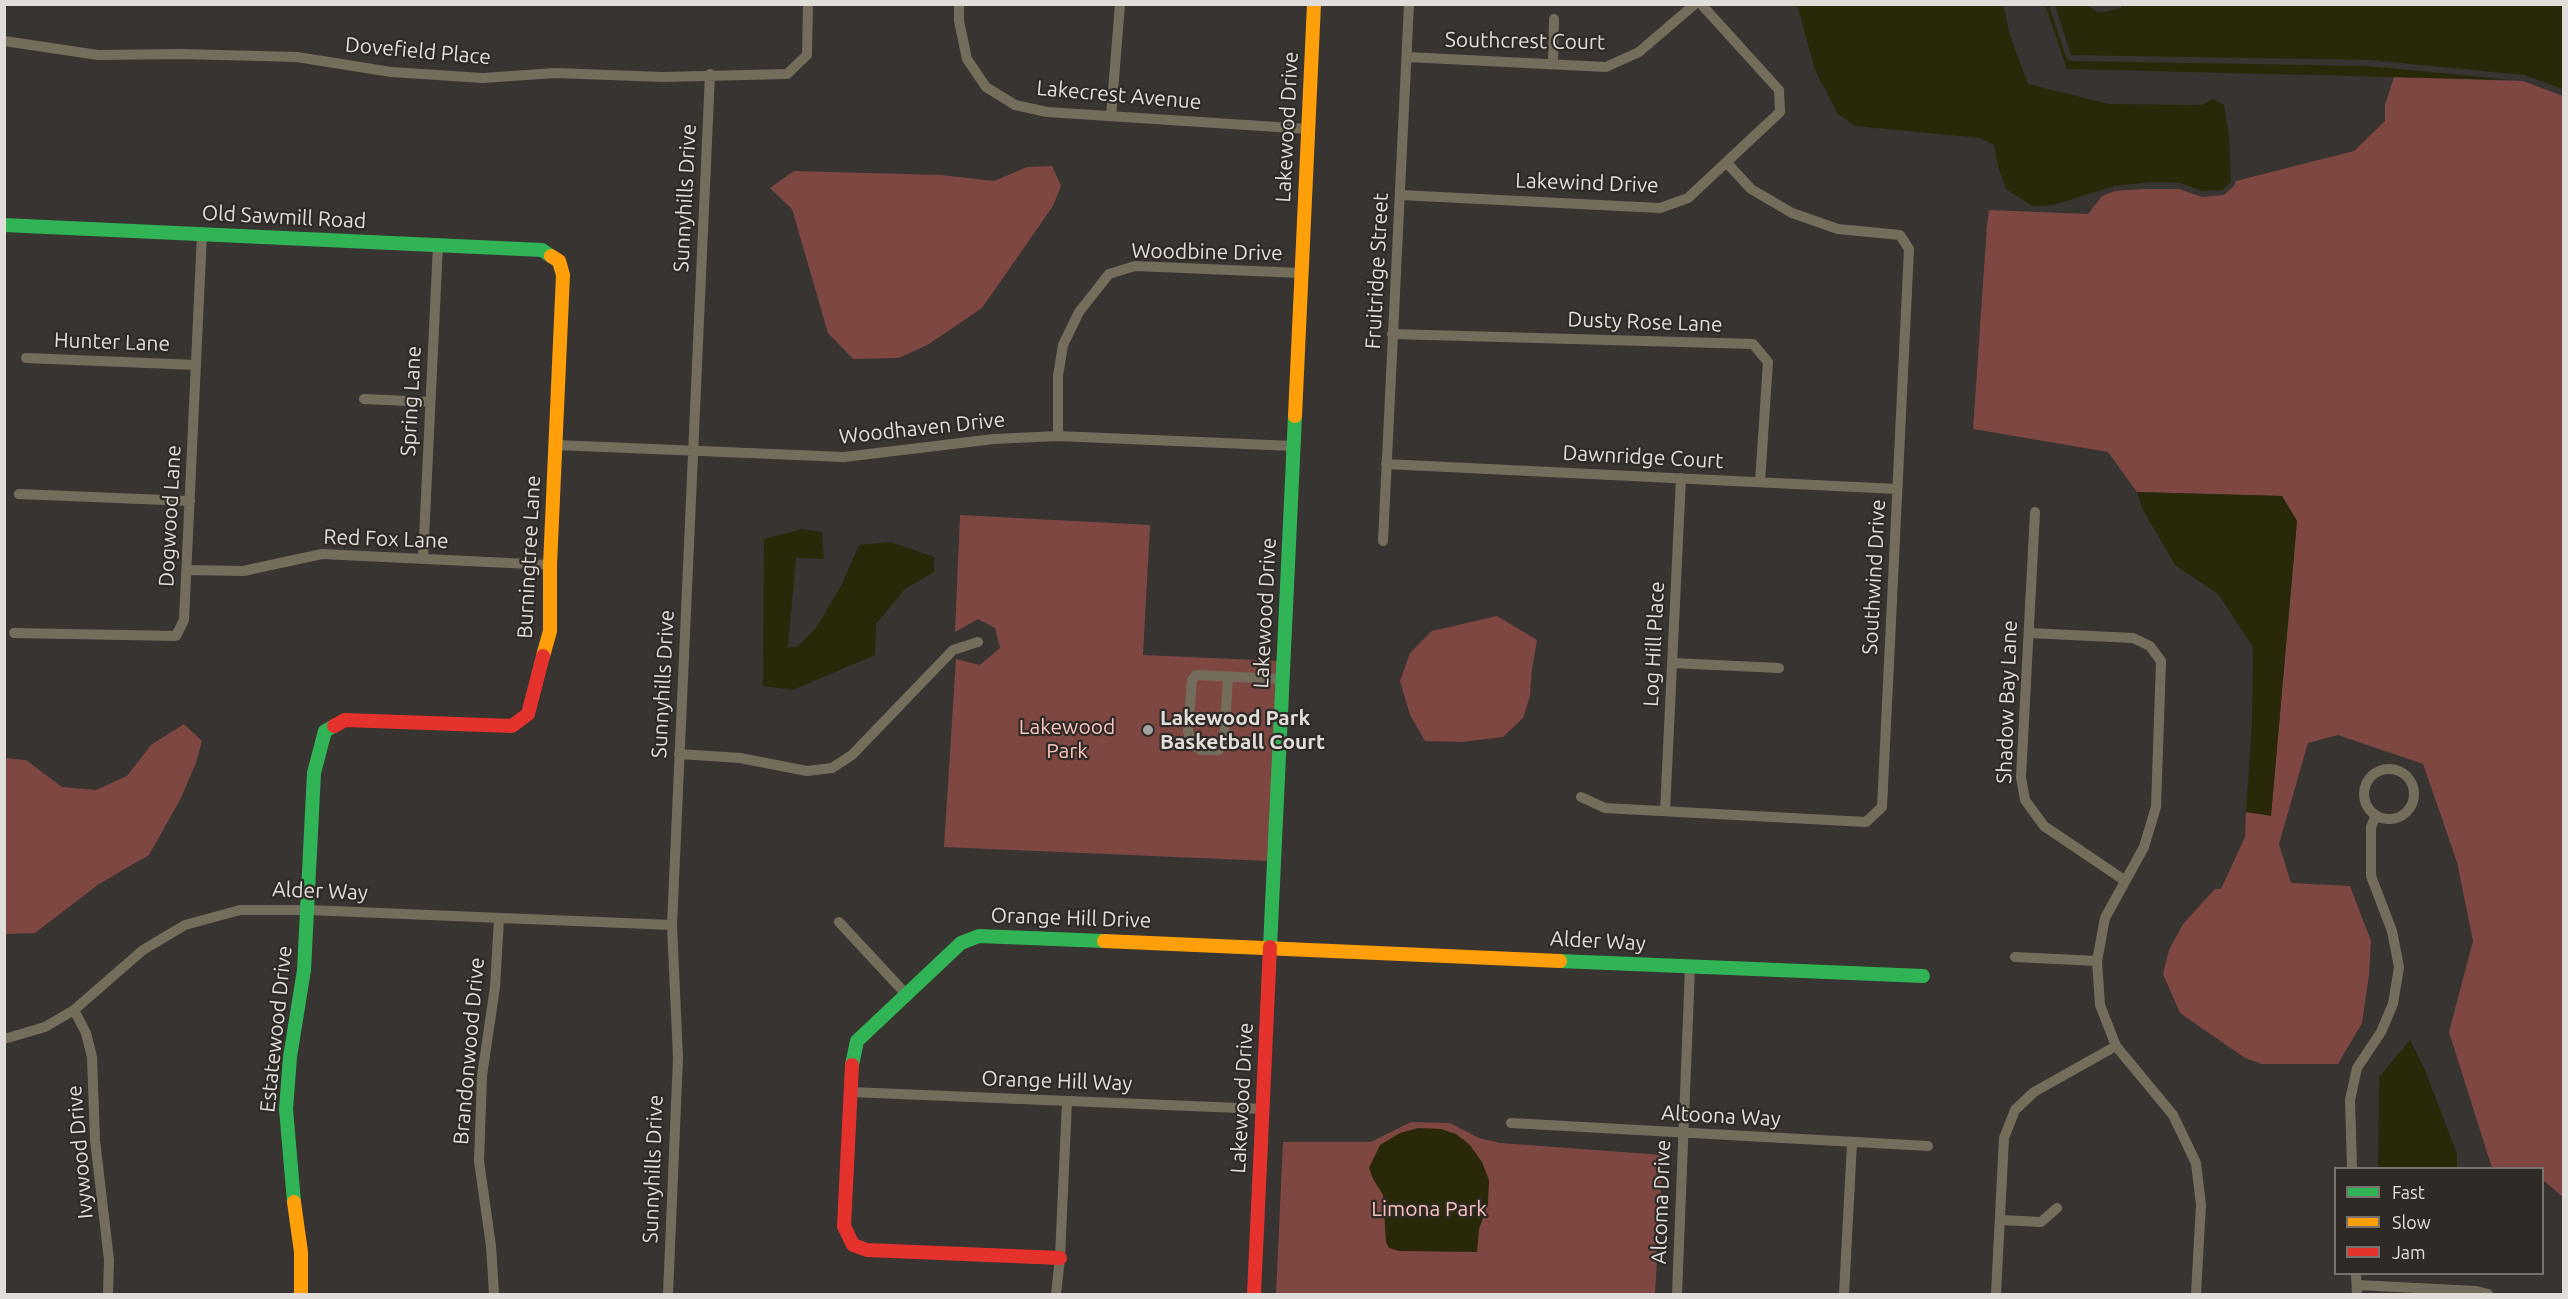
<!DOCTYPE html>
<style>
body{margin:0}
#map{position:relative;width:2568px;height:1299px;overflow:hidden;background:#373432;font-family:Ubuntu,sans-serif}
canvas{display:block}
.frame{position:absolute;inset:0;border:6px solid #e1ddda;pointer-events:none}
.legend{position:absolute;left:2334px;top:1167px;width:210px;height:108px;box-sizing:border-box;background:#2f2a26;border:2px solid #76726e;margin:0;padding:8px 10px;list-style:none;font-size:18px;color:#e1ddda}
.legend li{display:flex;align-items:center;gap:12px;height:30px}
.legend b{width:30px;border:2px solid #76726e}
</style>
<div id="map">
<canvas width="2568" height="1299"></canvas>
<div class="frame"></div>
<ul class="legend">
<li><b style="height:8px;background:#30b455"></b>Fast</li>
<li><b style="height:8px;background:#ff9f0a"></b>Slow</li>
<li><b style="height:8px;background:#e5322d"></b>Jam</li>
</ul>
</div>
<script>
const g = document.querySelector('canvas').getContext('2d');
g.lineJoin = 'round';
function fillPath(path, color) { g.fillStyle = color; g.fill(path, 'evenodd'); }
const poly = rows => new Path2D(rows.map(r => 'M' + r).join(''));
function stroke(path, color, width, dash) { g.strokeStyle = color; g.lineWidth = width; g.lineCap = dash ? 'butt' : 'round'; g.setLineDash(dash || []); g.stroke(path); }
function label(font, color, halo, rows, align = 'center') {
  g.font = font + ' Ubuntu,sans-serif'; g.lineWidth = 4.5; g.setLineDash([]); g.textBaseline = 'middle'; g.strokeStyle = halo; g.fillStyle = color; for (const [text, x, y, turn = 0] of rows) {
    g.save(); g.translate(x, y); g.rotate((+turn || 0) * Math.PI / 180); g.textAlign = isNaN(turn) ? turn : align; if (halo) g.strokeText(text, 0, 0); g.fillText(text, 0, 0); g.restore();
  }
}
fillPath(poly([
 [2394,77,2523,81,2563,96,2563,1197,2543,1180,2542,1168,2492,1168,2449,1032,2473,941,2457,862,2423,764,2338,735,2308,743,2279,844,2291,883,2350,886,2371,941,2369,975,2362,1023,2338,1064,2262,1064,2245,1058,2180,1013,2163,974,2169,950,2183,924,2215,889,2221,889,2245,837,2246,812,2271,815,2297,521,2282,496,2137,492,2108,452,1973,429,1987,226,1989,210,2088,214,2102,196,2115,191,2143,189,2179,189,2202,197,2224,195,2234,186,2236,181,2354,151,2385,121,2385,105],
 [1052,166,1061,186,1053,206,982,308,929,344,899,358,853,359,828,333,792,209,770,188,794,171,941,175,994,181,1027,167],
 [960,515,1150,525,1143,655,1279,661,1269,861,944,847,956,659,980,665,1000,648,995,628,978,619,955,632],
 [1497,616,1537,640,1532,669,1530,696,1523,718,1503,737,1462,742,1425,741,1410,715,1400,681,1410,653,1432,631],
 [184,724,202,741,196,763,181,798,149,855,99,884,35,933,5,934,5,758,26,760,62,787,96,790,127,776,151,745],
 [1411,1122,1450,1123,1479,1138,1500,1143,1663,1155,1655,1294,1276,1294,1283,1142,1371,1142]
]), '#7f4742');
fillPath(poly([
 [1797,4,2003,5,2010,35,2028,84,2109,104,2201,105,2213,99,2224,105,2229,135,2231,182,2223,190,2202,191,2181,183,2153,182,2114,186,2054,205,2032,206,2006,189,1998,166,1994,145,1980,138,1855,126,1838,114,1815,70],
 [2045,5,2049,5,2066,57,2071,61,2369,66,2512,80,2067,69],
 [2122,5,2563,5,2563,89,2524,75,2370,60,2071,55,2055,5,2087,5,2099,13,2121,8],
 [2137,492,2282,496,2297,521,2271,816,2246,812,2252,723,2253,647,2218,594,2175,565,2143,510],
 [802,529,822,532,824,559,796,558,788,647,797,647,816,628,841,586,859,545,891,542,934,557,934,572,905,589,876,624,875,655,793,690,763,686,764,539],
 [2410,1040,2423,1065,2457,1154,2457,1168,2378,1168,2379,1077],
 [1418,1128,1441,1129,1456,1134,1470,1145,1482,1162,1489,1180,1488,1203,1479,1229,1477,1252,1399,1251,1389,1248,1386,1242,1383,1195,1373,1179,1369,1168,1380,1145,1400,1133]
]), '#29290a');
stroke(poly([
 [959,4,959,21,967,59,986,87,1015,105,1047,112,1308,129],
 [4,41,98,55,181,54,297,57,391,72,483,78,555,73,663,77,787,74,807,55,808,4],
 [1407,57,1606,67,1639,52,1695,4],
 [1553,64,1554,19],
 [1111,116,1120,4],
 [1400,195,1660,208,1688,198,1780,112,1779,90,1701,4],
 [1392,334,1753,344,1768,362,1760,482],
 [26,358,196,365],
 [364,399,430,402],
 [1058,436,1058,376,1063,345,1079,312,1109,274,1135,266,1301,273],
 [556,445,844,457,994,439,1058,436,1293,446],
 [1386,464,1897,489],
 [19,494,190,501],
 [2035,512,2021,777,2025,800,2044,826,2124,880],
 [1383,541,1409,4],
 [423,559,438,245],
 [187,570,243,571,322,554,550,565],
 [14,633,176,636,184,620,202,234],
 [2029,633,2133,638,2150,646,2161,661,2156,807,2144,847,2105,918,2097,961,2100,1005,2116,1046,2173,1115,2196,1163,2201,1205,2196,1294],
 [1672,663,1779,668],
 [1228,677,1224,742,1219,750,1201,750,1192,744,1188,731,1192,680,1196,675,1283,679],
 [679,754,740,758,807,771,832,768,852,755,953,650,978,642],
 '2364 794a25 25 0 1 1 50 0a25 25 0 1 1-50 0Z',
 [1581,797,1605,808,1866,822,1882,807,1909,249,1900,235,1838,229,1792,213,1751,189,1727,163],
 [1665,811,1681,478],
 [839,922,905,993],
 [2015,957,2097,961],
 [74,1010,86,1033,92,1057,95,1140,109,1260,108,1294],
 [4,1039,45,1027,74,1010,143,950,185,925,240,910,308,910,672,925],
 [850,1092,1263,1109],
 [1511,1123,1928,1146],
 [2352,1168,2350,1100,2357,1068,2381,1032,2393,1004,2399,967,2392,931,2371,876,2371,827,2376,815],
 [2000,1220,2041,1222,2057,1208],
 [2356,1274,2357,1294],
 [2357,1285,2476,1291,2488,1294],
 [494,1294,491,1246,479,1161,482,1076,495,987,499,919],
 [668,1294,678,1058,672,925,710,74],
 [1056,1294,1060,1258,1067,1101],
 [1677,1294,1690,967],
 [1844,1294,1852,1143],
 [1996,1294,2004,1138,2015,1110,2034,1092,2116,1046]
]), '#756d5b', 10);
stroke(poly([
 [4,225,542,250,551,256],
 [1270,947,1295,416],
 [1560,961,1923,976],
 [852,1065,857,1041,961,943,979,936,1104,941],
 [294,1202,286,1109,290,1057,304,970,314,773,325,731,334,726]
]), '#30b455', 14);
stroke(poly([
 [1295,416,1314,4],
 [543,656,550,631,550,565,563,275,559,261,551,256],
 [1104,941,1560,961],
 [294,1202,301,1252,301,1294]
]), '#ff9f0a', 14);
stroke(poly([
 [334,726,345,720,512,726,528,714,543,656],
 [852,1065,844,1226,853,1245,867,1250,1060,1258],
 [1254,1294,1270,947]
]), '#e5322d', 14);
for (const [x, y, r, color] of [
 [1148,730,6,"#a6a29f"]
]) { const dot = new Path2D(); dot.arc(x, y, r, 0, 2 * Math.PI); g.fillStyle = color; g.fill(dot); stroke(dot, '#2f2a26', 2); }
label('21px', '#e1ddda', '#2f2a26', [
 ["Southcrest Court",1525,41,1],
 ["Dovefield Place",418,51,5],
 ["Lakecrest Avenue",1119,95,5],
 ["Lakewood Drive",1287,127,-87],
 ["Lakewind Drive",1587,183,2],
 ["Sunnyhills Drive",685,198,-87],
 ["Old Sawmill Road",284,217,3],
 ["Woodbine Drive",1207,252,1],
 ["Fruitridge Street",1377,271,-87],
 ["Dusty Rose Lane",1645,322,2],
 ["Hunter Lane",112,342,2],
 ["Spring Lane",411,401,-87],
 ["Woodhaven Drive",922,428,-6],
 ["Dawnridge Court",1643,457,3],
 ["Dogwood Lane",170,516,-87],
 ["Red Fox Lane",386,539,2],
 ["Burningtree Lane",529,557,-87],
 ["Southwind Drive",1874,577,-87],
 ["Lakewood Drive",1265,613,-87],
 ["Log Hill Place",1654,644,-87],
 ["Sunnyhills Drive",663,684,-87],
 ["Shadow Bay Lane",2007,702,-88],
 ["Alder Way",320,891,2],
 ["Orange Hill Drive",1071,918,2],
 ["Alder Way",1598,941,3],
 ["Estatewood Drive",276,1029,-84],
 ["Brandonwood Drive",469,1051,-85],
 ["Orange Hill Way",1057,1081,2],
 ["Lakewood Drive",1242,1098,-87],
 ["Altoona Way",1721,1116,3],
 ["Ivywood Drive",80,1152,-95],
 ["Sunnyhills Drive",653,1169,-88],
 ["Alcoma Drive",1661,1202,-88]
]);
label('bold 21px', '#e1ddda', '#2f2a26', [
 ["Lakewood Park",1160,718],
 ["Basketball Court",1160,742]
], 'left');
label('21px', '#fac3be', '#2f2a26', [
 ["Lakewood",1067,727],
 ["Park",1067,751],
 ["Limona Park",1429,1209]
]);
</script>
